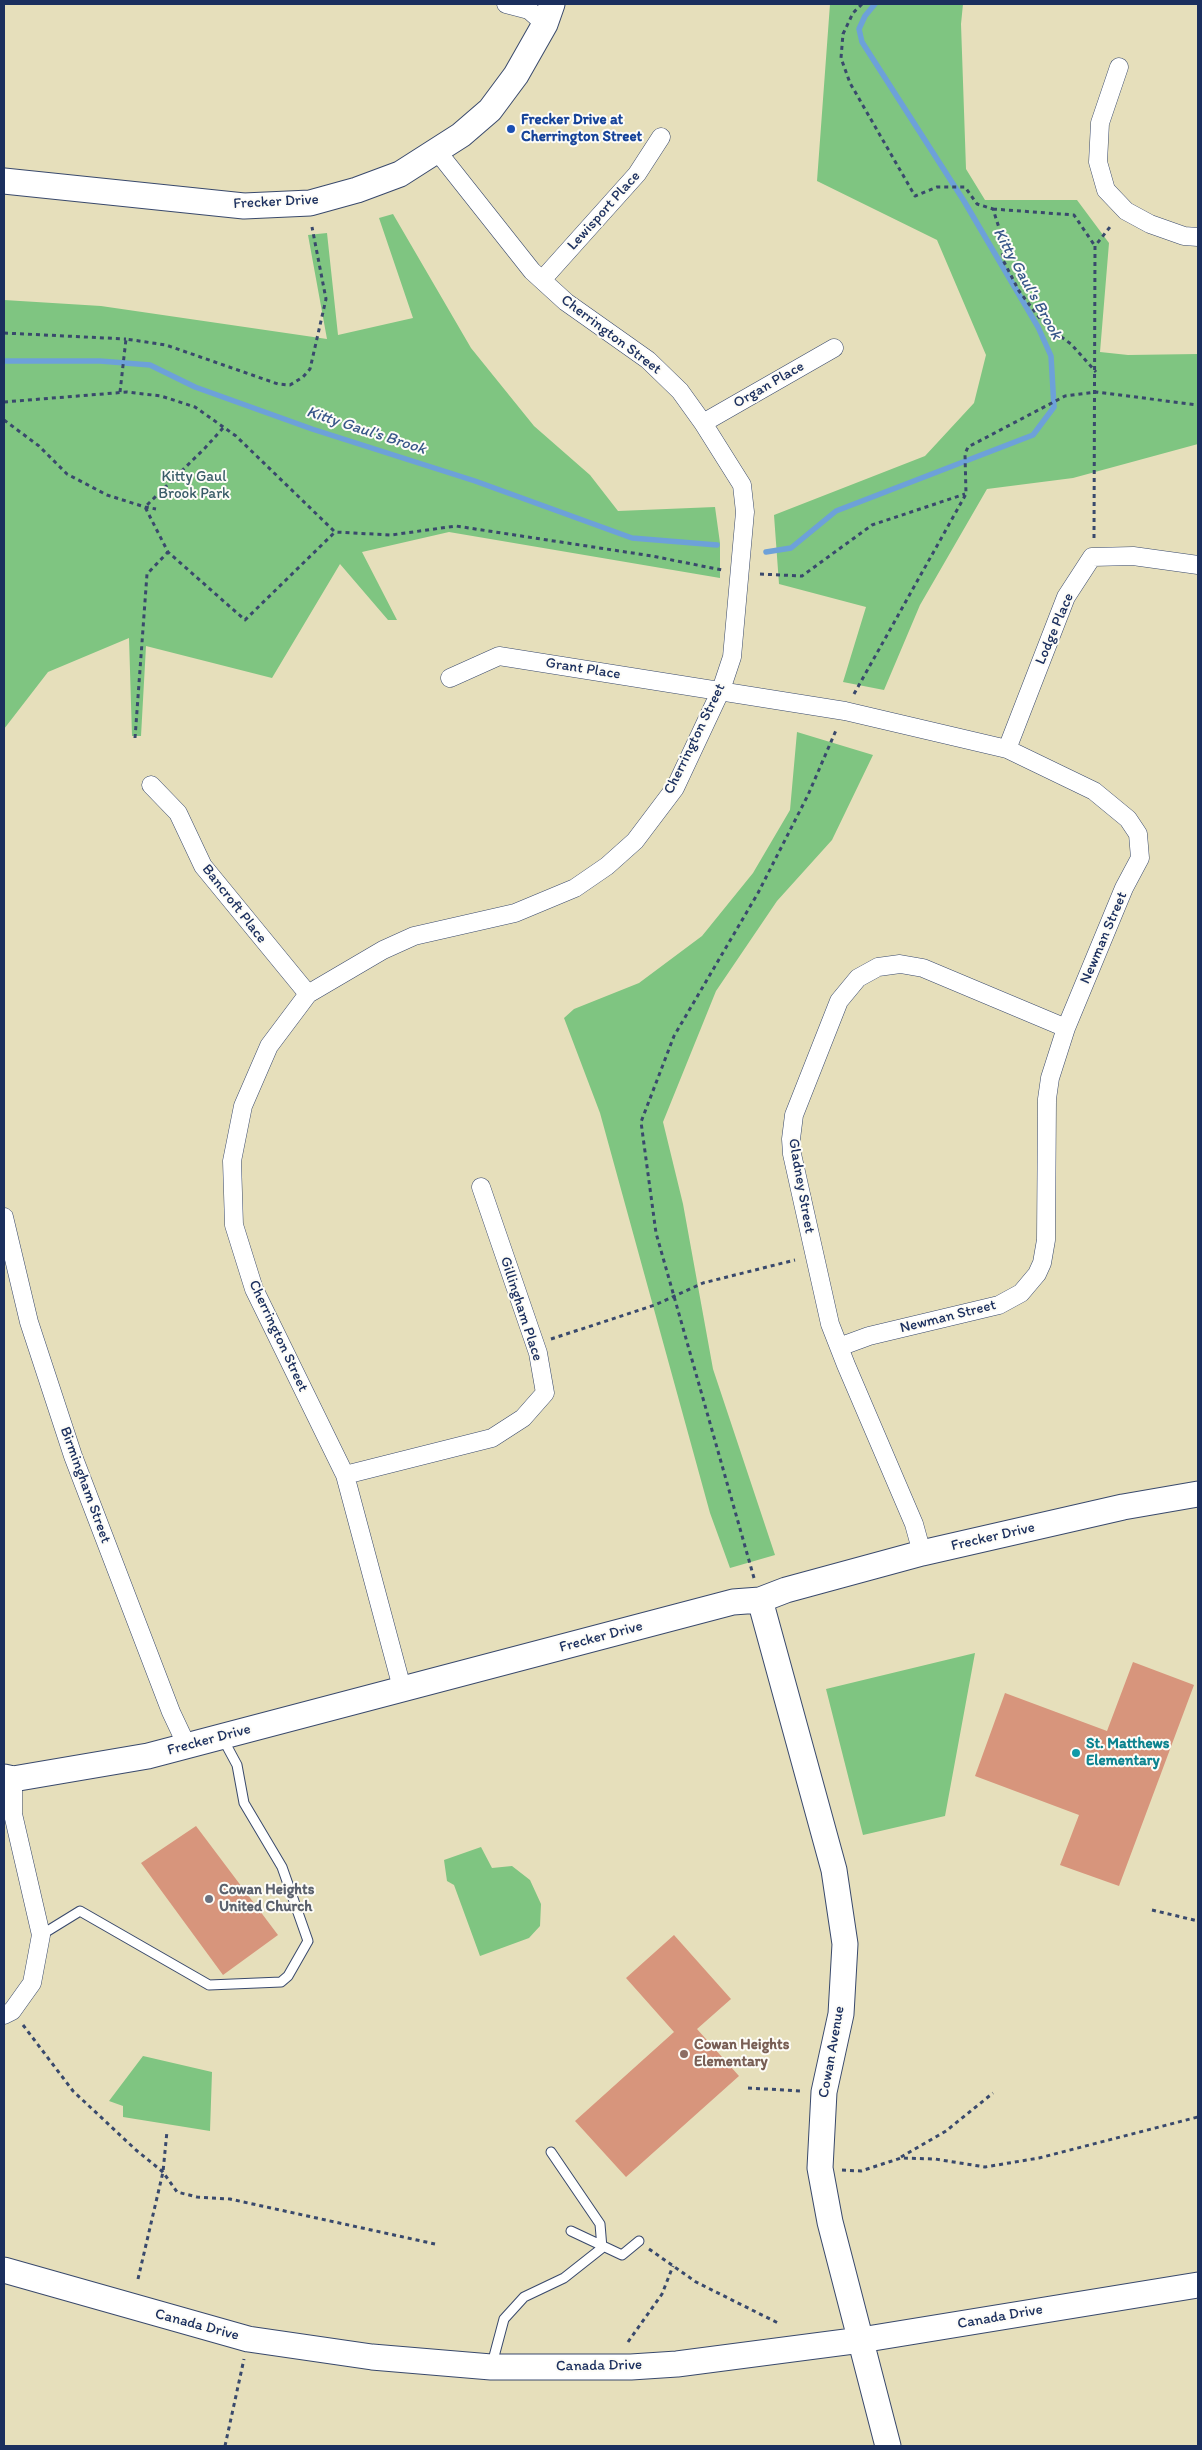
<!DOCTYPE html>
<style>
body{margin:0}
#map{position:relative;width:1202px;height:2450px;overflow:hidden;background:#e6dfbb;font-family:Itim,sans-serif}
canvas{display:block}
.frame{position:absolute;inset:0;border:5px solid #1b2f5e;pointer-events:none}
</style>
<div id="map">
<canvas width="1202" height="2450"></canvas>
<div class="frame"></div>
</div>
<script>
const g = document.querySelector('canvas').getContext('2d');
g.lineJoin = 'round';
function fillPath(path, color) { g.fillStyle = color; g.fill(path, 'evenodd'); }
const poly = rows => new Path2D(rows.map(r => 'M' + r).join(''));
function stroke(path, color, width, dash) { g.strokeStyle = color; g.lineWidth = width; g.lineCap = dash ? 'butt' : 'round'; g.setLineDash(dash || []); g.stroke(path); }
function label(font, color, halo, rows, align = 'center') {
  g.font = font + ' Itim,sans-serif'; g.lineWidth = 4; g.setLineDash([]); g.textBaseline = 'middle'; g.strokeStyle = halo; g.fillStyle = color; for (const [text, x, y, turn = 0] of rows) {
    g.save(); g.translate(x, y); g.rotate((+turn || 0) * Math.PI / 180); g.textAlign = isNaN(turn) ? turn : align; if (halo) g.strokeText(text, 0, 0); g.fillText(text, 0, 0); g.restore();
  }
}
fillPath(poly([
 [830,4,963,4,961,24,966,169,985,200,1077,200,1109,243,1100,352,1128,355,1198,354,1198,444,1073,478,987,489,920,605,884,690,843,682,866,607,779,584,774,515,925,456,974,403,986,355,937,240,817,181],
 [393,214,471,348,534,426,590,475,618,511,715,507,720,543,720,578,449,532,362,552,397,620,388,620,340,564,272,678,146,646,141,736,132,736,129,638,48,672,4,729,4,300,101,306,327,339,308,235,327,233,338,335,413,318,379,218],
 [797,732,873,755,832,840,777,901,716,991,663,1122,683,1204,713,1369,775,1555,730,1568,710,1513,600,1113,564,1018,574,1009,639,983,702,936,753,873,790,810],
 [975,1653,945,1816,863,1835,826,1689],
 [481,1847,492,1868,512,1866,530,1880,541,1904,540,1926,529,1938,480,1956,454,1885,447,1881,444,1860],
 [143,2056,212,2072,210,2131,123,2117,123,2106,109,2101]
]), '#7fc581');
stroke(poly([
 [4,361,100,361,150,365,195,387,312,429,475,481,632,538,717,545],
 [766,552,791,548,836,511,1033,435,1054,407,1051,356,1038,327,964,201,862,42,859,29,865,16,875,4]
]), '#6da1d9', 5.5);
fillPath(poly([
 [1133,1662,1194,1685,1119,1886,1060,1865,1079,1815,975,1776,1005,1693,1107,1731],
 [196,1826,278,1935,223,1975,141,1863],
 [674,1935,731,1999,697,2029,739,2076,626,2177,575,2121,674,2032,626,1978]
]), '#d7957c');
const lane = poly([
 [41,1935,80,1911,209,1985,281,1982,288,1976,308,1941,282,1867,244,1803,237,1765,223,1739],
 [571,2231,622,2255,639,2241],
 [492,2364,504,2319,524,2297,564,2278,602,2248,600,2224,551,2152]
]);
const street = poly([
 [506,4,529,10,545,24],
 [1119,67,1100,123,1098,162,1106,190,1126,211,1150,224,1184,236,1198,237],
 [542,280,637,174,661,137],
 [703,423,834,348],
 [450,678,499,656,845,711,1007,749,1094,791,1128,819,1138,834,1140,858,1124,888,1066,1028,1050,1078,1047,1099,1046,1240,1042,1263,1037,1274,1021,1293,999,1305,869,1336,839,1347],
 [1007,749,1066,597,1092,557,1133,556,1198,565],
 [151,785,178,813,203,866,308,994],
 [4,1217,29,1322,73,1456,171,1712,187,1746],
 [345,1475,492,1438,523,1418,545,1393,538,1353,481,1187],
 [922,1553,914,1524,846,1365,830,1324,792,1154,791,1139,794,1115,839,1001,858,978,878,967,900,964,923,968,1066,1028],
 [402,1688,345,1475,254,1289,234,1225,232,1161,243,1106,269,1046,308,994,383,950,414,936,515,913,575,888,607,866,635,841,675,788,721,690,732,657,745,512,742,485,703,423,680,391,648,360,566,302,532,271,437,151],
 [4,2015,12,2011,32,1983,41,1935,13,1814,13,1779]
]);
const secondary = poly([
 [4,181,244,206,310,203,357,190,400,174,461,135,490,110,516,75,545,24,552,4],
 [760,1600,834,1870,845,1944,841,2014,824,2092,820,2168,830,2222,888,2446],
 [4,1777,13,1779,148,1756,733,1602,760,1600,786,1590,922,1553,1123,1507,1198,1494],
 [4,2270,248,2339,372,2357,491,2367,631,2367,677,2364,861,2340,1198,2285]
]);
stroke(lane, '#39496c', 11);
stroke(street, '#39496c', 19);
stroke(secondary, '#39496c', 27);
stroke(poly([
 [862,4,853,13,843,34,841,58,850,83,915,196,937,187,965,187,977,204,993,209,1000,231,1003,260,1019,291,1045,325,1071,344,1096,372],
 [993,209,1074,215,1095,246],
 [4,333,126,339],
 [120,392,126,339,166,345,278,384,290,385,303,377,310,369,326,299,312,227],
 [4,402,127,392,161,396,195,407,236,436,335,532,391,535,456,526,652,556,722,570],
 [4,420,39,446,67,474,107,495,145,507,156,509],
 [223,428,205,448,145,507,168,552,245,620,335,532],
 [1094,538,1095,246,1110,227],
 [760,574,802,576,872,525,965,494],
 [854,694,966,494,965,454,968,447,1065,396,1096,392,1198,405],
 [135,738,147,574,168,552],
 [551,1339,655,1305,703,1283,795,1260],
 [754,1578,656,1233,641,1122,674,1036,758,893,808,795,837,728],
 [1152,1910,1198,1921],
 [23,2025,73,2091,136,2150,163,2172,177,2192,197,2197,230,2199,435,2244],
 [748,2088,802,2091],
 [901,2157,946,2131,993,2093],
 [842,2170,861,2171,901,2158,935,2159,985,2167,1039,2158,1198,2117],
 [649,2249,696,2282,778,2323],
 [138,2279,163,2172,167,2131],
 [628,2342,662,2294,673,2266],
 [225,2446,244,2359]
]), '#39496c', 3, [4, 4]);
stroke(lane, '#fff', 9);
stroke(street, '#fff', 18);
stroke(secondary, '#fff', 25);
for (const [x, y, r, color] of [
 [511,129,5,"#1a4fb4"],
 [1076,1753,5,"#0f9aa8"],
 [209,1899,5,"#6b7280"],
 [684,2054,5,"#8d6e63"]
]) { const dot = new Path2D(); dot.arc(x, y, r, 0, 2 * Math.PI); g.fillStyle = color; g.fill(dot); stroke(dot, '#fdfcf7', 2); }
label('bold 15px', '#164399', '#fdfcf7', [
 ["Frecker Drive at",521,120],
 ["Cherrington Street",521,137]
], 'left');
label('15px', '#1b2f5e', '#fdfcf7', [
 ["Frecker Drive",276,202,-3],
 ["Lewisport Place",604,211,-48],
 ["Cherrington Street",611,335,37],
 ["Organ Place",769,385,-30],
 ["Lodge Place",1055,629,-67],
 ["Grant Place",583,669,9],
 ["Cherrington Street",695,739,-64],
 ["Bancroft Place",234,904,52],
 ["Newman Street",1104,938,-67],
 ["Gladney Street",801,1186,80],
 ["Gillingham Place",521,1309,72],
 ["Newman Street",948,1317,-14],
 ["Cherrington Street",278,1336,65],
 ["Birmingham Street",85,1485,70],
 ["Frecker Drive",993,1537,-13],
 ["Frecker Drive",601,1637,-15],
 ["Frecker Drive",209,1740,-15],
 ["Cowan Avenue",832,2052,-80],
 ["Canada Drive",1000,2317,-10],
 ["Canada Drive",197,2325,15],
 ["Canada Drive",599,2366,-1]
]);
label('15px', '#395c68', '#fdfcf7', [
 ["Kitty Gaul",194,477],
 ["Brook Park",194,494]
]);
label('bold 15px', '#0d838f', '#fdfcf7', [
 ["St. Matthews",1086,1744],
 ["Elementary",1086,1761]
], 'left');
label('bold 15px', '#5b616d', '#fdfcf7', [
 ["Cowan Heights",219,1890],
 ["United Church",219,1907]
], 'left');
label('bold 15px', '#785e54', '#fdfcf7', [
 ["Cowan Heights",694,2045],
 ["Elementary",694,2062]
], 'left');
label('italic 16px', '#385789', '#fdfcf7', [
 ["Kitty Gaul's Brook",1027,284,61],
 ["Kitty Gaul's Brook",366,431,18]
]);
</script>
